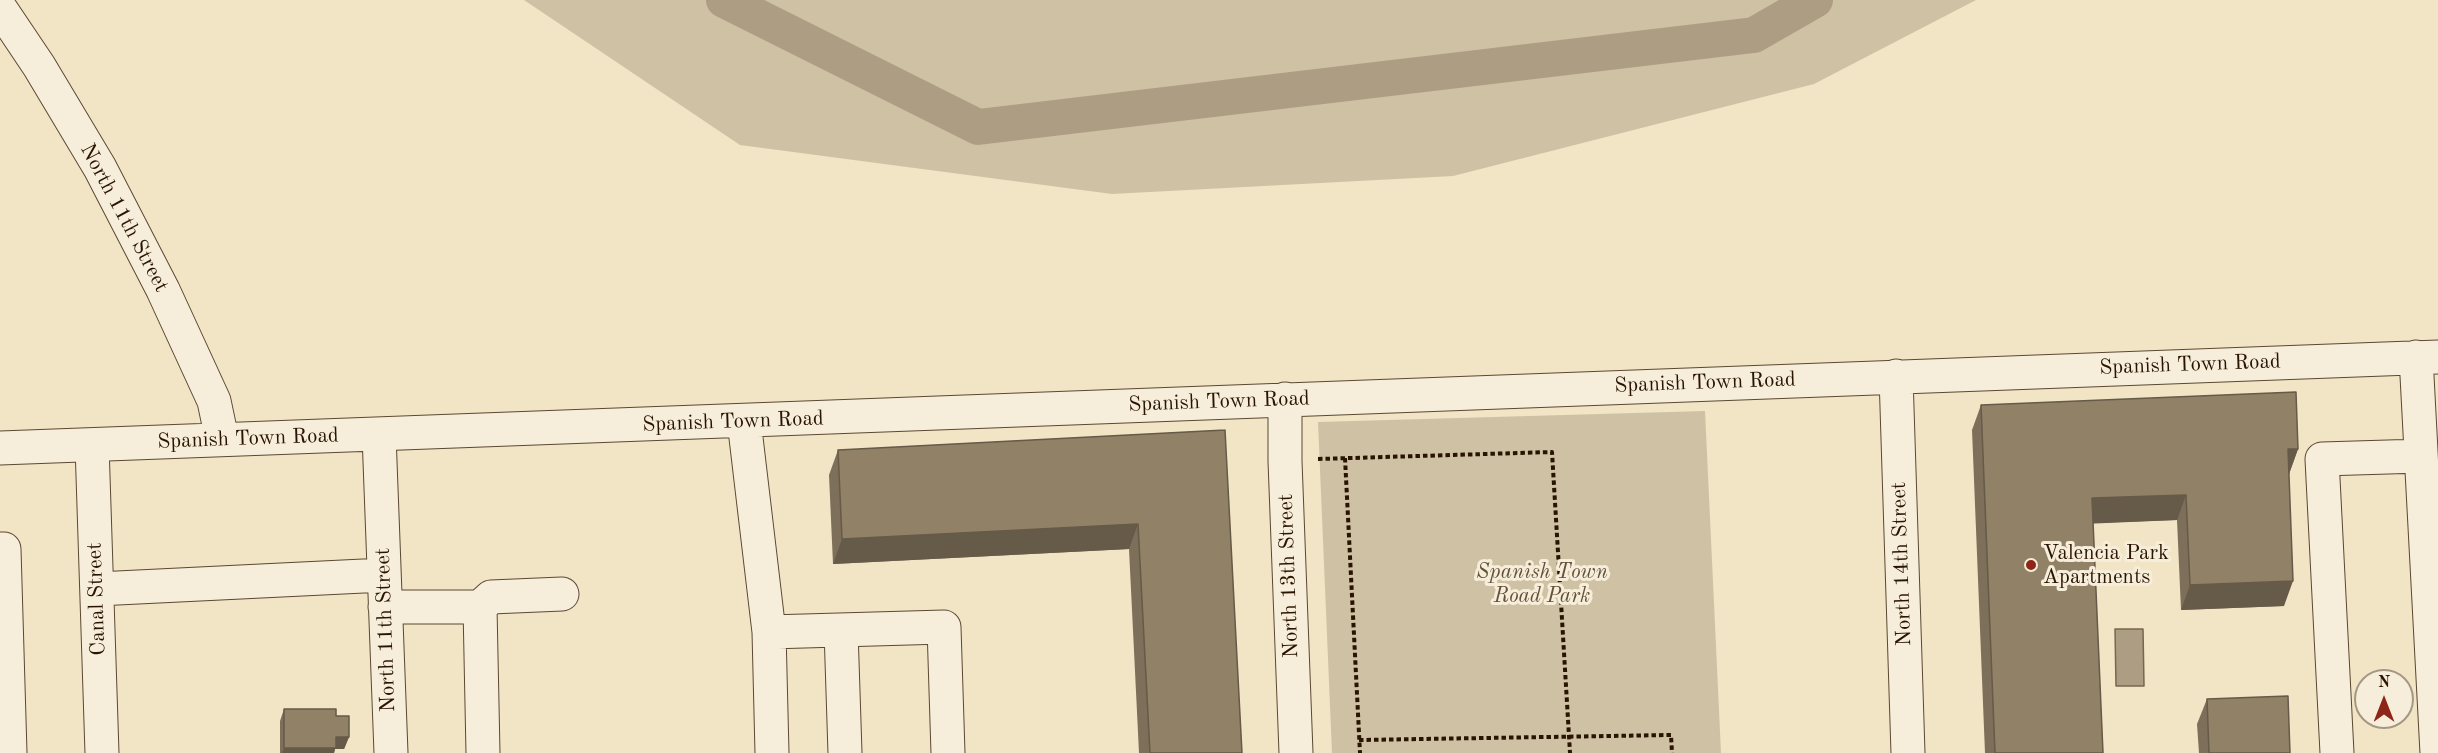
<!DOCTYPE html>
<style>
body{margin:0}
#map{position:relative;width:2438px;height:753px;overflow:hidden;background:#f1e5c6;font-family:"Old Standard TT",serif}
canvas{display:block}
.north{position:absolute;left:2354px;top:669px;width:60px;height:60px;box-sizing:border-box;background:#f6eeda;border:2px solid #a49783;border-radius:50%;rotate:0deg;font-size:16px;font-weight:700;line-height:24px;text-align:center;color:#291400}
.north::after{content:'';display:block;margin:auto;width:21px;height:27px;background:#8f2418;clip-path:polygon(50% 0,100% 100%,50% 72%,0 100%)}
</style>
<div id="map">
<canvas width="2438" height="753"></canvas>
<div class="north">N</div>
</div>
<script>
const g = document.querySelector('canvas').getContext('2d');
g.lineJoin = 'round';
function fillPath(path, color) { g.fillStyle = color; g.fill(path, 'evenodd'); }
const poly = rows => new Path2D(rows.map(r => 'M' + r).join(''));
function stroke(path, color, width, dash) { g.strokeStyle = color; g.lineWidth = width; g.lineCap = dash ? 'butt' : 'round'; g.setLineDash(dash || []); g.stroke(path); }
function label(font, color, halo, rows, align = 'center') {
  g.font = font + ' "Old Standard TT",serif'; g.lineWidth = 6; g.setLineDash([]); g.textBaseline = 'middle'; g.strokeStyle = halo; g.fillStyle = color; for (const [text, x, y, turn = 0] of rows) {
    g.save(); g.translate(x, y); g.rotate((+turn || 0) * Math.PI / 180); g.textAlign = isNaN(turn) ? turn : align; if (halo) g.strokeText(text, 0, 0); g.fillText(text, 0, 0); g.restore();
  }
}
fillPath(poly([
 [524,0,1976,0,1814,84,1453,176,1112,194,740,145],
 [1705,411,1721,753,1332,753,1318,422]
]), '#cfc1a4');
const water = poly([
 [2115,629,2143,629,2144,686,2116,686,2115,629]
]);
fillPath(water, '#ad9e83');
stroke(water, '#78674f', 1.5);
stroke(poly([
 [724,0,978,127,1754,35,1815,0]
]), '#ad9e83', 36);
const minor = poly([
 [0,8,39,66,100,168,163,290,214,401,222,439],
 [2416,357,2437,753],
 [1896,376,1908,753],
 [1285,399,1285,461,1296,753],
 [744,421,769,632,772,753],
 [379,435,391,753],
 [92,445,102,753],
 [0,448,2438,357],
 [0,549,4,549,10,753],
 [97,589,384,575],
 [385,607,480,607,483,753],
 [480,607,491,597,562,594],
 [841,630,845,753],
 [769,632,944,627,948,753],
 [2337,753,2322,459,2421,456]
]);
stroke(minor, '#5b4832', 35);
stroke(poly([
 [1345,458,1360,753],
 [1318,459,1552,452,1570,753],
 [1359,740,1671,735,1672,753]
]), '#291400', 4, [4.5, 3]);
stroke(minor, '#f6eeda', 33);
fillPath(poly([
 [1981,405,2298,449,2289,474,2284,606,2181,610,2177,520,2093,523,2103,753,1985,753,1972,430],
 [1225,430,1242,753,1139,753,1129,549,833,564,829,475,838,450],
 [2207,699,2290,753,2199,753,2197,724],
 [284,709,349,737,344,749,335,749,334,753,280,753,280,721]
]), '#7d6f59');
fillPath(poly([
 [2288,449,2298,449,2289,474],
 [2186,495,2177,520,2083,524,2092,498],
 [1138,524,1129,549,833,564,842,539],
 [2293,581,2284,606,2181,610,2190,585],
 [336,737,349,737,344,749,335,749,334,753,282,753,284,748]
]), '#665a48');
const building = poly([
 [2296,392,2298,449,2288,449,2293,581,2190,585,2186,495,2092,498,2103,753,1995,753,1981,405,2296,392],
 [1225,430,1242,753,1150,753,1138,524,842,539,838,450,1225,430],
 [2288,696,2290,753,2209,753,2207,699,2288,696],
 [284,709,336,709,336,716,349,716,349,737,336,737,336,748,284,748,284,709]
]);
fillPath(building, '#918167');
stroke(building, '#665a48', 1.5);
for (const [x, y, r, color] of [
 [2031,565,6,"#8f2418"]
]) { const dot = new Path2D(); dot.arc(x, y, r, 0, 2 * Math.PI); g.fillStyle = color; g.fill(dot); stroke(dot, '#f6eeda', 2); }
label('21px', '#291400', '#f6eeda', [
 ["North 11th Street",124,218,62],
 ["Spanish Town Road",2190,365,-2],
 ["Spanish Town Road",1705,383,-2],
 ["Spanish Town Road",1219,402,-2],
 ["Spanish Town Road",733,422,-2],
 ["Spanish Town Road",248,439,-2],
 ["North 14th Street",1902,564,-92],
 ["North 13th Street",1289,576,-92],
 ["Canal Street",97,599,-92],
 ["North 11th Street",386,630,-92]
]);
label('21px', '#291400', '#f6eeda', [
 ["Valencia Park",2043,553],
 ["Apartments",2043,577]
], 'left');
label('italic 21px', '#635139', '#f6eeda', [
 ["Spanish Town",1542,572],
 ["Road Park",1542,596]
]);
</script>
